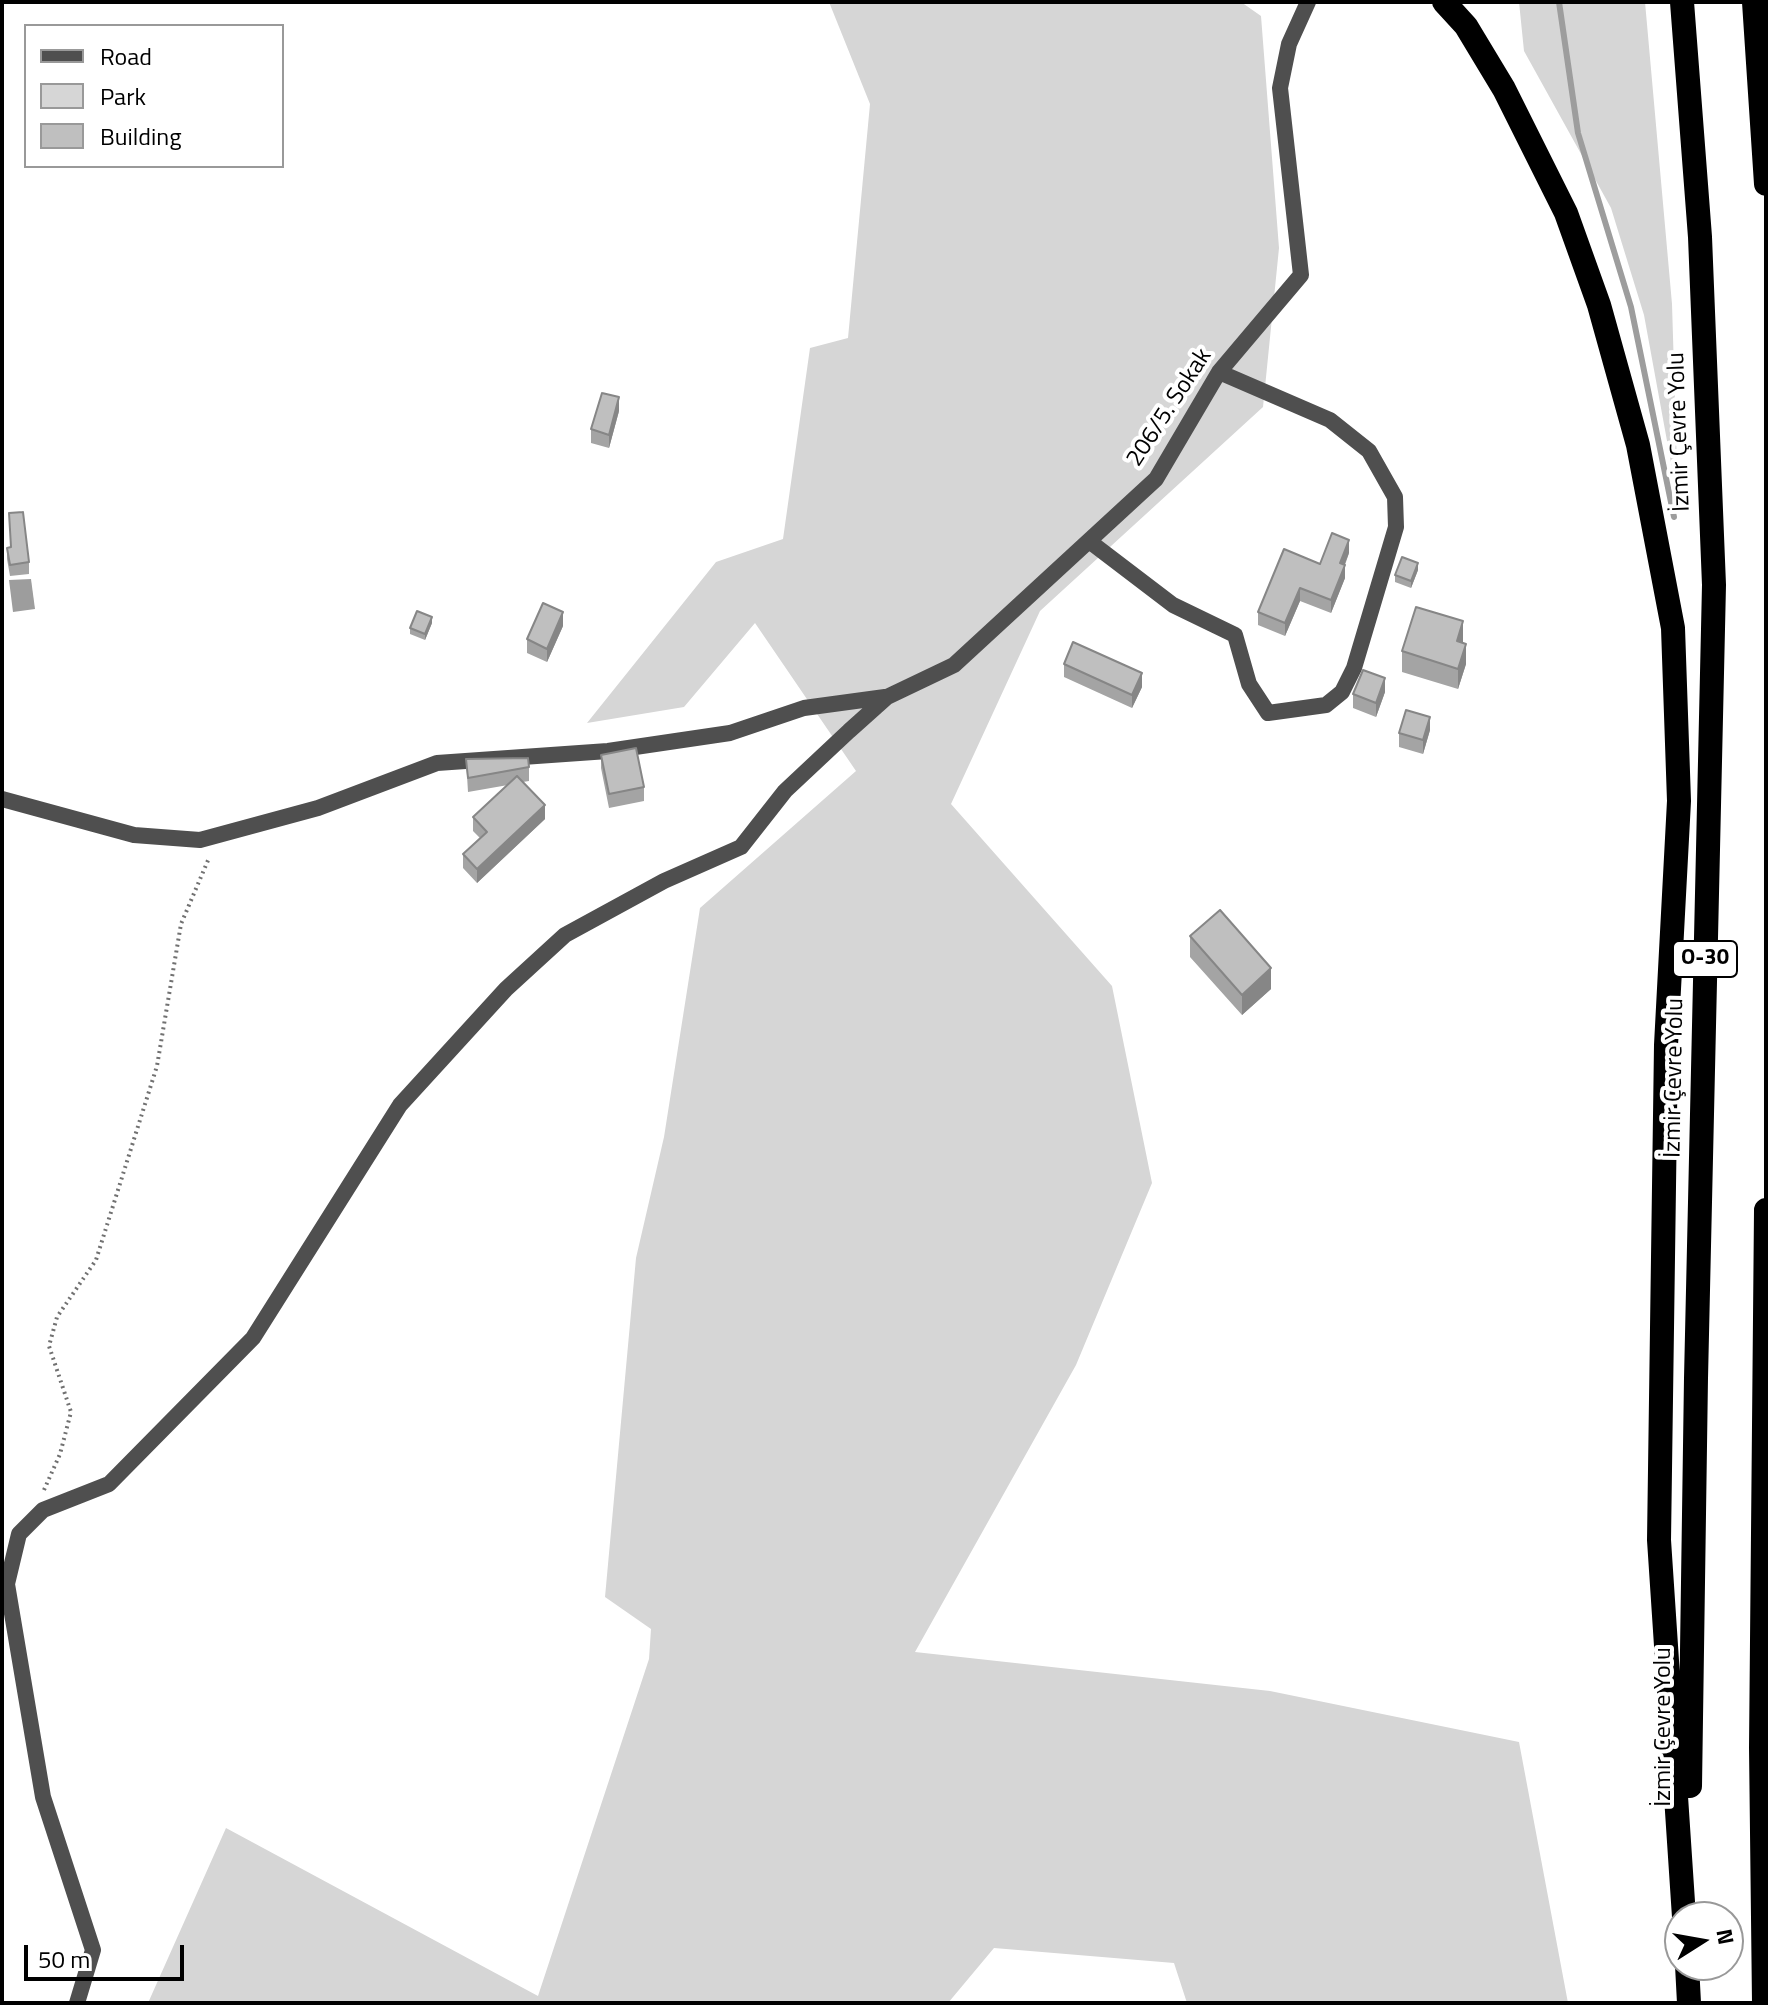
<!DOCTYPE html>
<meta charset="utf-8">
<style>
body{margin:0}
#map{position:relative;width:1768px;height:2005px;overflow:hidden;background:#fff;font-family:"Titillium Web",sans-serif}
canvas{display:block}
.frame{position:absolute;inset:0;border:4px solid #000;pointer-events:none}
.legend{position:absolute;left:24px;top:24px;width:260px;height:144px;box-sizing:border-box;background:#fff;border:2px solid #999;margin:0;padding:10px 14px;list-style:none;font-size:24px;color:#000}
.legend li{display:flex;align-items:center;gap:16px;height:40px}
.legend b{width:40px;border:2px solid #999}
.north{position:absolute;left:1664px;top:1901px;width:80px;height:80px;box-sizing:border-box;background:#fff;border:2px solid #999;border-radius:50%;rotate:79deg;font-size:22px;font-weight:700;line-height:32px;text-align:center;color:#000}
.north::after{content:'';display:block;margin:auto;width:28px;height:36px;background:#000;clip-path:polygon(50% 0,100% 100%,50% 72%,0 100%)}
.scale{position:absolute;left:24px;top:1945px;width:160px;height:36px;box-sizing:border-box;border:4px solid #000;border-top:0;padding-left:10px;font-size:24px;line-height:28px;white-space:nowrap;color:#000;-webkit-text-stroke:6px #fff;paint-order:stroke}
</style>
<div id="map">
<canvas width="1768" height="2005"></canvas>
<div class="frame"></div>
<ul class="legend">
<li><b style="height:10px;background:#4f4f4f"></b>Road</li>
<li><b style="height:22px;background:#d6d6d6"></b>Park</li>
<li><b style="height:22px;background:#bfbfbf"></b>Building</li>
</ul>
<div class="north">N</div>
<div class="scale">50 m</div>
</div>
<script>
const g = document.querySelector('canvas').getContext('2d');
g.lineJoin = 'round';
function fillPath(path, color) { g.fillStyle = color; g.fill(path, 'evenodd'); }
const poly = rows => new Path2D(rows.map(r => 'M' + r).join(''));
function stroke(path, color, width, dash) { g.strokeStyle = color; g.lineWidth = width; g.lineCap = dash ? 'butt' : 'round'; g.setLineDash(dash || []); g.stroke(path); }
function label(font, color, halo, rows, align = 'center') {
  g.font = font + ' "Titillium Web",sans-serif'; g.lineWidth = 8; g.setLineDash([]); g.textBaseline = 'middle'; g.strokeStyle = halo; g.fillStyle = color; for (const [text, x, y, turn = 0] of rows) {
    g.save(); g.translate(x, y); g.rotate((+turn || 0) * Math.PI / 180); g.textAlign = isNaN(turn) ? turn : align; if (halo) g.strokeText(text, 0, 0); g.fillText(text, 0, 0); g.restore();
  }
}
fillPath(poly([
 [829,2,1241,2,1261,16,1279,248,1263,407,1040,611,951,804,1112,986,1152,1183,1076,1365,915,1652,1270,1691,1519,1742,1568,2003,1187,2003,1174,1963,994,1948,948,2003,148,2003,226,1828,538,1996,649,1659,651,1629,605,1597,636,1258,664,1137,700,908,856,771,755,623,684,707,587,723,716,562,783,539,810,348,848,338,870,104],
 [1519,2,1645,2,1672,304,1678,501,1644,315,1611,208,1524,51]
]), '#d6d6d6');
fillPath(poly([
 [31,579,35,609,13,612,9,580]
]), '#9d9d9d');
stroke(poly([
 [1559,2,1578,133,1631,307,1674,517]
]), '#9d9d9d', 6);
stroke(poly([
 [44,1490,60,1454,71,1412,49,1346,57,1317,96,1260,157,1066,181,924,209,858]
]), '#717171', 4, [2, 4]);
stroke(poly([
 [1089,541,1173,605,1235,635,1249,684,1268,713,1326,705,1342,692,1354,668,1396,527,1395,497,1369,451,1330,420,1219,372],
 [2,799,134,835,200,840,318,808,437,763,608,751,730,733,804,708,885,697],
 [77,2003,93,1950,43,1797,7,1584,19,1534,43,1510,109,1484,253,1338,400,1105,506,989,565,935,664,881,741,847,785,791,849,731,887,697,954,665,1156,479,1219,372,1301,275,1280,88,1289,44,1308,2]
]), '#4f4f4f', 16);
stroke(poly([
 [1444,2,1466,26,1504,89,1566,213,1599,305,1638,445,1673,628,1679,801,1666,1045,1659,1540,1684,1917],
 [1682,2,1700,237,1714,585,1696,1378,1690,1786],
 [1754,2,1766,184],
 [1687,1965,1689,2003],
 [1764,2003,1761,1747,1766,1210]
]), '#000', 24);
fillPath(poly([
 [619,411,609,448,591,443,591,429],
 [9,513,29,562,29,574,10,576,7,559,7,548,11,548],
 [1349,553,1345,565,1345,578,1331,613,1300,601,1285,636,1258,625,1258,612],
 [1418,570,1411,588,1395,582,1395,575],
 [432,623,425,640,410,634,410,628],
 [563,626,547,662,527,653,527,639],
 [1463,643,1466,664,1458,689,1402,672,1402,651],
 [1064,664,1142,687,1132,708,1064,677],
 [1385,692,1376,717,1353,708,1353,694],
 [1430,730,1423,754,1399,747,1399,733],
 [601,755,644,787,644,801,609,808,601,768],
 [466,759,529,767,529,781,523,782,545,819,477,883,463,868,463,854,480,838,473,831,473,817,508,785,468,792],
 [1190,936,1271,989,1242,1015,1190,957]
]), '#a4a4a4');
fillPath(poly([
 [619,397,619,411,609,448,609,435],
 [1349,540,1349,553,1340,576,1340,563],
 [1418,563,1418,570,1411,588,1411,581],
 [1345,565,1345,578,1331,613,1331,600],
 [1300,588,1300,601,1285,636,1285,623],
 [563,612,563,626,547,662,547,649],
 [432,617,432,623,425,640,425,634],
 [1463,621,1463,642,1457,661,1457,641],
 [1466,644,1466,664,1458,689,1458,669],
 [1142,673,1142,687,1132,708,1132,695],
 [1385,678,1385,692,1376,717,1376,703],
 [1430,717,1430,730,1423,754,1423,740],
 [545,805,545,819,477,883,477,869],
 [1271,968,1271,989,1242,1015,1242,995]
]), '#868686');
const building = poly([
 [602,393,619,397,609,435,591,429,602,393],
 [23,512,29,562,10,565,7,548,11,547,9,513,23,512],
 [1332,533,1349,540,1340,563,1345,565,1331,600,1300,588,1285,623,1258,612,1284,549,1320,564,1332,533],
 [1402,557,1418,563,1411,581,1395,575,1402,557],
 [543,603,563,612,547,649,527,639,543,603],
 [1416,607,1463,621,1457,641,1466,644,1458,669,1402,651,1416,607],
 [417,611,432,617,425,634,410,628,417,611],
 [1073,642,1142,673,1132,695,1064,664,1073,642],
 [1363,670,1385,678,1376,703,1353,694,1363,670],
 [1406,710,1430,717,1423,740,1399,733,1406,710],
 [636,748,644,787,609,794,601,755,636,748],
 [528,758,529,767,468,778,466,759,528,758],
 [517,776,545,805,477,869,463,854,487,832,473,817,517,776],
 [1220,910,1271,968,1242,995,1190,936,1220,910]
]);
fillPath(building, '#bfbfbf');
stroke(building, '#868686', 2);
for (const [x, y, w] of [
 [1705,959,64]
]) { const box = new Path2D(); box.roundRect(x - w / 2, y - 18, w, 36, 6); g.fillStyle = '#fff'; g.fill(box); stroke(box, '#000', 2); }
label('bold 22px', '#000', null, [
 ["O-30",1705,959]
]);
label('24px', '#000', '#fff', [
 ["206/5. Sokak",1170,408,-57],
 ["İzmir Çevre Yolu",1680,432,-92],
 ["İzmir Çevre Yolu",1675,1078,-89],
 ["İzmir Çevre Yolu",1664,1727,-90]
]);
</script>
